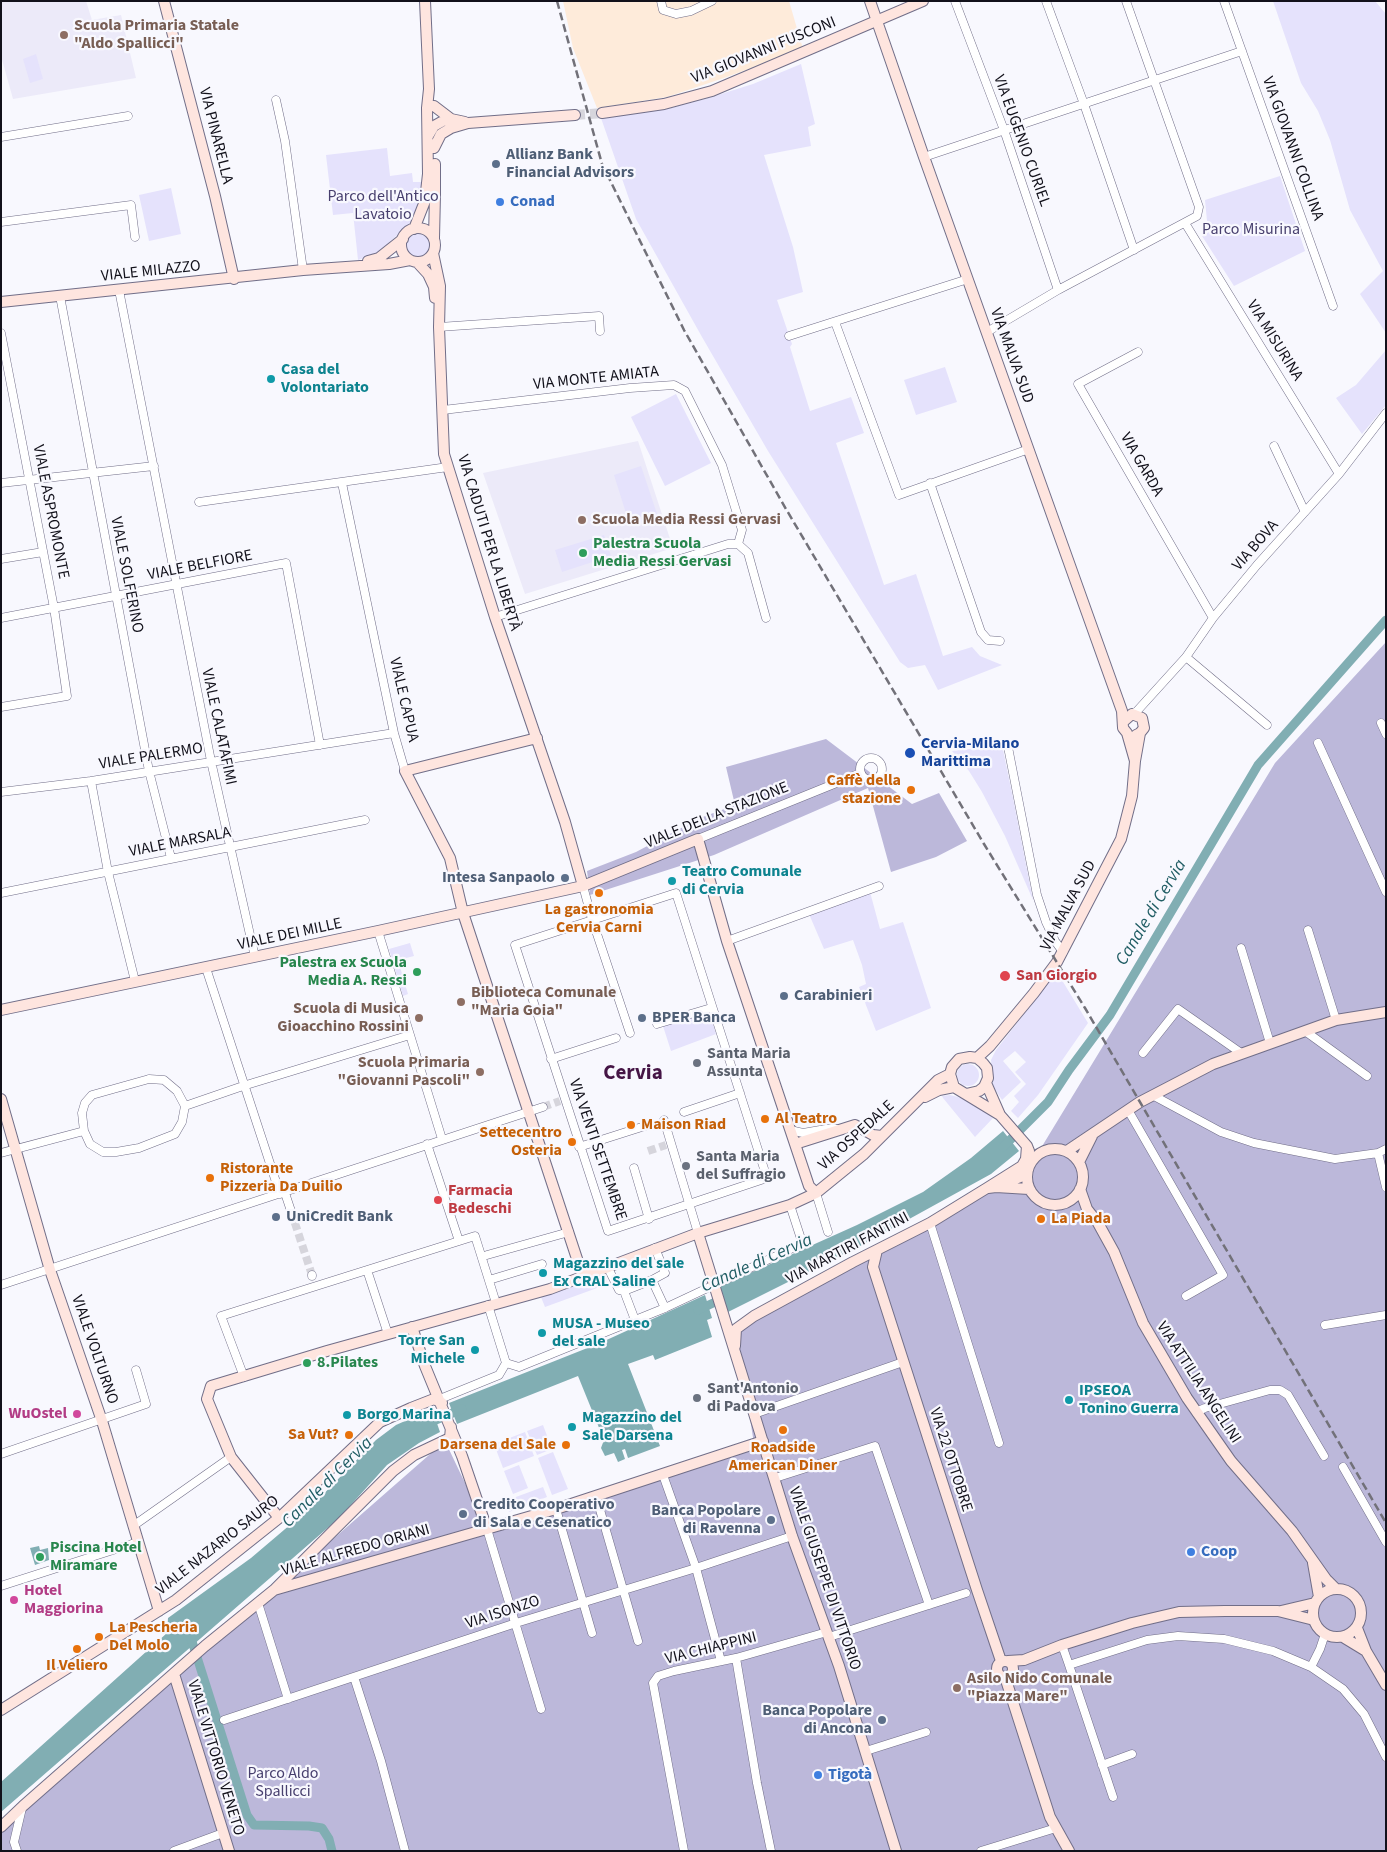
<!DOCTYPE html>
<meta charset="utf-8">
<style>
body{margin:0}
#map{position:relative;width:1387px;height:1852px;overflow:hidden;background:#f8f8fe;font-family:"Source Sans 3",sans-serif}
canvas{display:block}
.frame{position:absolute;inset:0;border:2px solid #12111b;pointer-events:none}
</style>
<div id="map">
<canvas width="1387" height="1852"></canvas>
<div class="frame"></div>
</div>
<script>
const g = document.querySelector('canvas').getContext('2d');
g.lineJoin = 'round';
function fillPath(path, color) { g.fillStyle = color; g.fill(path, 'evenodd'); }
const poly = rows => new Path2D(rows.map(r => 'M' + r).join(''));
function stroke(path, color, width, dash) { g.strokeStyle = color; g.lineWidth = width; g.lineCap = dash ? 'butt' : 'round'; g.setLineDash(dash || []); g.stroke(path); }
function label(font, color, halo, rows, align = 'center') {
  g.font = font + ' "Source Sans 3",sans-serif'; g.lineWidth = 4.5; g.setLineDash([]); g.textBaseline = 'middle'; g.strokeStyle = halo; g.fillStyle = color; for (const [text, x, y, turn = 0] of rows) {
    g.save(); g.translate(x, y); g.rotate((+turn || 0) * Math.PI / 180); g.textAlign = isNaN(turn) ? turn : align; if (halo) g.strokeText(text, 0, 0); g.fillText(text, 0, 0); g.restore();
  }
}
fillPath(poly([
 [1,1,86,1,92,20,121,15,136,78,13,99,1,56],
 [638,441,673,548,525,594,483,473]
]), '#eceaf9');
fillPath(poly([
 [563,1,789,1,803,49,724,78,667,97,597,108,573,48]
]), '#feebda');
fillPath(poly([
 [1273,1,1375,1,1386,14,1386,333,1360,294,1383,271,1350,210,1330,140,1318,111,1301,83],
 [36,54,43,79,30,83,23,59],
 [801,64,815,124,808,127,811,146,764,155,793,247,803,292,777,300,792,344,790,347,810,411,851,397,864,433,836,443,884,585,916,574,943,656,972,647,980,656,1002,665,938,690,925,665,908,668,900,662,768,451,702,337,636,219,601,118,667,109,705,99,753,84],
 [387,148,390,176,412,173,413,182,423,182,423,195,416,215,409,224,378,253,358,260,353,213,333,215,326,155],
 [1280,176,1305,251,1234,286,1202,236,1209,232,1203,223,1207,221,1205,200],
 [171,188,181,234,149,241,139,195],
 '406 246a12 12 0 1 1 24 0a12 12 0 1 1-24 0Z',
 [1386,350,1386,405,1362,434,1336,398,1356,385],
 [945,367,957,402,916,415,904,380],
 [676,394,711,463,665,486,631,417],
 [641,466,658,517,630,526,614,475],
 [604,535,611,556,562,572,555,550],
 [1002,745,1013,798,1033,900,1005,836,982,792,969,771,952,751],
 [870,892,880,929,903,922,931,1008,876,1031,859,987,866,984,862,965,853,940,824,949,809,914],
 [410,943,414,956,398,960,408,994,403,996,389,949],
 [1057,972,1088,1023,1038,1095,1018,1118,1011,1111,1019,1102,1014,1096,1026,1084,1015,1072,1026,1062,1015,1051,1003,1061,1021,1082,1002,1100,993,1086,991,1060,996,1050],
 [709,1011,716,1034,671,1051,663,1026],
 '957 1075a11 11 0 1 1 22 0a11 11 0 1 1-22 0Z',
 [950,1095,966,1099,993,1118,975,1137,943,1098,942,1096],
 [596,1276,601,1276,606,1279,608,1284,545,1307,541,1297],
 [543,1425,552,1449,537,1455,527,1431],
 [525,1432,534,1456,503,1468,494,1444],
 [553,1452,568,1489,552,1495,538,1458],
 [519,1465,528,1488,513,1494,504,1471],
 [543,1487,547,1497,509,1512,505,1501]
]), '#e5e2fc');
fillPath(poly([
 [1386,642,1386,1851,1,1851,1,1830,445,1441,487,1529,754,1444,736,1329,1027,1171,1275,763],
 [826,739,912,804,939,793,967,841,936,857,891,872,868,788,714,855,590,895,587,871,636,852,700,818,735,805,726,767]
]), '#bcb8da');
fillPath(poly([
 [1003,1131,1019,1151,991,1174,862,1245,726,1313,718,1286,748,1274,857,1225,923,1192,971,1158],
 [705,1295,712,1318,707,1320,712,1337,655,1360,653,1355,628,1364,660,1446,628,1458,625,1449,622,1450,625,1459,618,1462,614,1453,605,1456,601,1448,604,1440,578,1376,457,1424,449,1403,600,1343],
 [432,1409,440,1432,419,1443,387,1465,339,1518,1,1812,1,1782,167,1633,168,1618,251,1558,311,1507,376,1440,396,1425],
 [39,1546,40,1550,48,1548,49,1560,35,1565,30,1548]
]), '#81aeb3');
stroke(poly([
 [1003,1147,1048,1102,1069,1070,1110,1015,1258,765,1386,620],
 [698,1310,724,1298],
 [426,1424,462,1409],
 [190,1635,247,1815,254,1825,309,1826,322,1828,329,1839,332,1851]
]), '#81aeb3', 9);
stroke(poly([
 [543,1107,560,1101],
 [648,1151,666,1145],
 [291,1211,312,1275]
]), '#d6d5dc', 8, [8, 4]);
stroke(poly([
 [575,115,602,113]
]), '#d6d5dc', 10, [10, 5]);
const street = poly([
 [661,1,663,10,676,14,691,11,712,1],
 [955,1,1004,130,1058,290],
 [1046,1,1084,104,1134,250],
 [1224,1,1333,306],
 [276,100,285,141,303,270],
 [1,137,128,116],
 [924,157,1242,51],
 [1,222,131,205,135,237],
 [1185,223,1339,474],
 [119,290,211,761,255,957],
 [60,296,149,771,171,858],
 [835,322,899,495,1029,449],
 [439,327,599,316,600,331],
 [987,332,1058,290,1197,216,1199,207,1126,1],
 [1,333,54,608,67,696,1,707],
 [789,336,968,279],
 [1138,352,1078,384,1213,618],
 [443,410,630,388,674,385,685,391,722,465,742,530,738,544,748,553,766,618],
 [1274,446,1305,512],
 [1,483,154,466],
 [342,483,394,733,405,771],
 [930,483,981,632,988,640,1000,641],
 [199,502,448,467],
 [1,559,43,552],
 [495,617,728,544,738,544],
 [1,618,286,563,320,745],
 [1186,657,1267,725],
 [1132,714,1137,711,1186,657,1213,618,1257,565,1339,474,1386,413],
 [1381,723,1386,734],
 [1318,743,1386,892],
 [1008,747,1037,895,1046,922,1055,941,1063,952],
 '860 769a11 11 0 1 1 22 0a11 11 0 1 1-22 0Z',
 [91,781,108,872,135,981],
 [1,792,91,781,394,733],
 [698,839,861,773],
 [583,886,592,919,630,1033],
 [1,893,365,820],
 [676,893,767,1178,608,1231,515,945,676,893],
 [1308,930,1336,1020],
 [378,931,442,1139],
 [727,941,879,886],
 [1241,948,1270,1043],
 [206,968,280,1194],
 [657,1024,711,1008],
 [1305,1031,1367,1076],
 [1143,1053,1178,1009,1241,1053],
 [551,1059,616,1038],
 [149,1079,164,1080,177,1091,185,1106,182,1122,175,1134,139,1148,116,1152,103,1152,90,1144,84,1131,82,1113,85,1103,92,1095,149,1079],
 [1156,1097,1221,1132,1254,1143,1335,1159,1378,1153,1386,1149],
 [185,1106,243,1086,410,1035],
 [1128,1110,1223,1275,1186,1296],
 [684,1112,740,1093],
 [664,1120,698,1233],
 [790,1130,803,1133,826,1129,837,1129],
 [427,1144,459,1241],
 [579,1147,645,1126],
 [1,1153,84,1131],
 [1378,1153,1386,1187],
 [634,1168,649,1219],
 [285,1193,291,1211],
 [816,1193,828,1232],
 [790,1205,803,1245],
 [930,1223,999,1443],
 [487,1255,569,1232],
 [608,1268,619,1290,624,1291,652,1280,665,1273,655,1248],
 [367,1270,388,1334],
 [312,1275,312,1276],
 [489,1280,542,1264],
 [652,1280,665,1308],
 [1,1285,543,1107],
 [624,1291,635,1320],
 [488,1305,506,1363],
 [1325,1325,1386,1315],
 [506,1363,519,1367,665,1308,795,1247],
 [244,1377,221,1316,475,1236,496,1303],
 [440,1399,499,1375,506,1363],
 [1196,1412,1205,1408,1270,1390,1280,1390,1288,1395,1324,1456],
 [754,1414,903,1362],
 [1,1454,146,1404,136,1370],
 [1343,1467,1386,1542],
 [663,1475,696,1568,721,1661],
 [775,1478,875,1446,929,1605],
 [596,1496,638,1641],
 [556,1509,592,1633],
 [133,1526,231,1457],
 [487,1529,541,1709],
 [1,1586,138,1542],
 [258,1603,288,1699],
 [829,1637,966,1593],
 [1062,1645,1069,1665],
 [736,1658,757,1783,771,1851],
 [1311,1667,1320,1649,1325,1634],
 [354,1677,381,1761,405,1851],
 [224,1720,516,1623,696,1568,792,1536],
 [866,1751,926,1732],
 [1102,1765,1132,1754],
 [1113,1797,1069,1665,1147,1640,1178,1636,1224,1639,1273,1651,1311,1667,1343,1689,1364,1714,1386,1757],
 [17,1851,14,1842,22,1808],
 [174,1851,223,1833],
 [684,1851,653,1683,658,1676,674,1671,736,1658,827,1632],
 [981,1851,1056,1828]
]);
const secondary = poly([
 [164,1,215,196,234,279],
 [870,1,924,157,1122,711,1123,728,1127,733,1135,761],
 [434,106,451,119,465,122],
 [602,113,664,104,712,91,923,1],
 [428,136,434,126,443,121,451,119],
 [434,148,441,134,451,128,468,123,575,115],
 '401 245a17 17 0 1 1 34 0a17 17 0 1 1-34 0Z',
 [414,229,425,201,428,174,427,108,429,89,425,1],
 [434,238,435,194,435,164],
 [433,253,440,286,439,327,444,454,495,617,565,822,583,886],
 [368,261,379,258,403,239],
 [417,262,428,274,434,287,435,298],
 [1,302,303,270,389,264,410,260],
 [1124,721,1132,714,1142,718,1144,728,1140,733,1136,735],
 [537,738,405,771,450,858,463,913,583,1277],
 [1,1010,378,931,583,886,698,839,727,941,795,1144,809,1186,816,1193],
 [977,1058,990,1046,1034,993,1057,962,1121,839,1132,796,1135,761,1140,733],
 [986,1083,1000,1115],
 [966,1094,979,1091,984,1087,988,1078,987,1068,983,1063,977,1058,970,1057,959,1059,952,1067,950,1074,954,1087,1000,1115,1027,1146,1029,1151],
 [925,1097,939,1090,954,1087],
 [1,1099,50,1270,102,1421,159,1611],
 [795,1144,855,1125,873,1135,882,1136],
 '1027 1177a28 28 0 1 1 56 0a28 28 0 1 1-56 0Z',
 [1067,1151,1140,1102,1213,1064,1336,1020,1386,1012],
 [1079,1162,1092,1136],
 [1000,1185,1020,1177,1027,1171],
 [988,1188,996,1187,1029,1189],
 [1080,1189,1087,1209,1098,1223,1114,1252,1143,1323,1187,1398,1231,1461,1292,1531,1326,1579,1336,1589],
 [698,1233,792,1536,839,1666,896,1851],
 [877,1250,873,1267,977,1590,1001,1661],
 [412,1327,425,1366,462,1456,487,1529],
 [735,1346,736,1329,754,1316,853,1262,930,1223,987,1188,1022,1166,1026,1159,1027,1146],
 [279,1518,231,1457,207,1399,211,1386,327,1351,550,1289,698,1233,790,1205,816,1193,864,1154,938,1080,950,1074],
 [1313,1563,1319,1597],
 '1313 1613a24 24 0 1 1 48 0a24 24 0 1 1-48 0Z',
 [275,1589,393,1471,414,1455,450,1438,451,1427],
 [1281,1611,1315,1603],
 [1357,1628,1366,1651,1386,1685],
 [1343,1637,1366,1651],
 '997 1669a8 8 0 1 1 16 0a8 8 0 1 1-16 0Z',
 [1008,1661,1024,1660,1062,1645,1132,1623,1179,1612,1225,1611,1278,1611,1314,1620],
 [174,1674,229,1851],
 [1005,1677,1050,1817,1069,1851],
 [1,1710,176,1600,279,1518,380,1422,411,1408,434,1399,442,1403],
 [1,1827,23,1806,205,1646,274,1590,556,1509,763,1441]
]);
stroke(street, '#716e88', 9);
stroke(secondary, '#716e88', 12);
stroke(street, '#fff', 8);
stroke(secondary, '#fee5df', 10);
stroke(poly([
 [557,1,602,164,684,330,786,509,984,844,1085,1008,1386,1523]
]), '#727179', 2.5, [8, 4]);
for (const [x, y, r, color] of [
 [64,35,5,"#8d6e63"],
 [496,164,5,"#5c6f8a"],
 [500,202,5,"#3f7fe0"],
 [271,379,5,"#0f9aa8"],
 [582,520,5,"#8d6e63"],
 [583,553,5,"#2e9e5b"],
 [910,753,6,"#1a4fb4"],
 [911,790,5,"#e8710a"],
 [565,878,5,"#5c6f8a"],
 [672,881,5,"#0f9aa8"],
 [599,893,5,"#e8710a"],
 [417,972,5,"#2e9e5b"],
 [1005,976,6,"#e0444e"],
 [784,996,5,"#5c6f8a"],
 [461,1002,5,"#8d6e63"],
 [419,1018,5,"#8d6e63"],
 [642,1018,5,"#5c6f8a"],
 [697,1063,5,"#6b7280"],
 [480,1072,5,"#8d6e63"],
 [765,1119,5,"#e8710a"],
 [631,1125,5,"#e8710a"],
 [572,1142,5,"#e8710a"],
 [686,1166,5,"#6b7280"],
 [210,1178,5,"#e8710a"],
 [438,1200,5,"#e0444e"],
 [276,1217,5,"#5c6f8a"],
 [1041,1219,5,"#e8710a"],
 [543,1273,5,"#0f9aa8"],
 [542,1333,5,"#0f9aa8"],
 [475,1350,5,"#0f9aa8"],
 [307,1363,5,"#2e9e5b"],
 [697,1398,5,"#6b7280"],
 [1069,1400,5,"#0f9aa8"],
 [77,1414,5,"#d1479c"],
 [347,1415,5,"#0f9aa8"],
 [572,1427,5,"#0f9aa8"],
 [783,1430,5,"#e8710a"],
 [349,1435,5,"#e8710a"],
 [566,1445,5,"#e8710a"],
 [463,1514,5,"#5c6f8a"],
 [771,1520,5,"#5c6f8a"],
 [1191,1552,5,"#3f7fe0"],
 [40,1557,5,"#2e9e5b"],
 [14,1600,5,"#d1479c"],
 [99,1637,5,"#e8710a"],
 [77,1649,5,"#e8710a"],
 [957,1688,5,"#8d6e63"],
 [882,1720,5,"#5c6f8a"],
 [818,1775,5,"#3f7fe0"]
]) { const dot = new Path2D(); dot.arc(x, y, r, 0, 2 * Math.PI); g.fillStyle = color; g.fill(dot); stroke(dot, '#f8f8fe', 2); }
label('bold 16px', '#785e54', '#f8f8fe', [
 ["Scuola Primaria Statale",74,26],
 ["\"Aldo Spallicci\"",74,44],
 ["Scuola Media Ressi Gervasi",592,520],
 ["Biblioteca Comunale",471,993],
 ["\"Maria Goia\"",471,1011],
 ["Scuola di Musica",409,1009,"right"],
 ["Gioacchino Rossini",409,1027,"right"],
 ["Scuola Primaria",470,1063,"right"],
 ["\"Giovanni Pascoli\"",470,1081,"right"],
 ["Asilo Nido Comunale",967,1679],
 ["\"Piazza Mare\"",967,1697]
], 'left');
label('16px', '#12111b', '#f8f8fe', [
 ["VIA GIOVANNI FUSCONI",764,51,-22],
 ["VIA PINARELLA",215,136,76],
 ["VIA EUGENIO CURIEL",1021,141,70],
 ["VIA GIOVANNI COLLINA",1292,149,70],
 ["VIALE MILAZZO",151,272,-6],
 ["VIA MISURINA",1274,341,58],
 ["VIA MALVA SUD",1011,356,70],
 ["VIA MONTE AMIATA",596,379,-6],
 ["VIA GARDA",1141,465,60],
 ["VIALE ASPROMONTE",50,512,79],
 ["VIA CADUTI PER LA LIBERTÀ",488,543,73],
 ["VIA BOVA",1256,546,-49],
 ["VIALE BELFIORE",200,566,-11],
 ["VIALE SOLFERINO",126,575,79],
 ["VIALE CAPUA",403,700,77],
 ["VIALE CALATAFIMI",218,727,78],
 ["VIALE PALERMO",151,757,-9],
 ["VIALE DELLA STAZIONE",717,816,-22],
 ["VIALE MARSALA",180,843,-11],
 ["VIA MALVA SUD",1069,906,-62],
 ["VIALE DEI MILLE",290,935,-12],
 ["VIA OSPEDALE",857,1136,-42],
 ["VIA VENTI SETTEMBRE",597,1150,71],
 ["VIA MARTIRI FANTINI",848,1249,-28],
 ["VIALE VOLTURNO",94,1350,71],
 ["VIA ATTILIA ANGELINI",1198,1383,57],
 ["VIA 22 OTTOBRE",950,1460,72],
 ["VIALE NAZARIO SAURO",218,1546,-38],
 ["VIALE ALFREDO ORIANI",356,1551,-16],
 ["VIALE GIUSEPPE DI VITTORIO",824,1579,71],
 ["VIA ISONZO",503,1613,-18],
 ["VIA CHIAPPINI",711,1649,-14],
 ["VIALE VITTORIO VENETO",215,1758,73]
]);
label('bold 16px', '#4e5e75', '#f8f8fe', [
 ["Allianz Bank",506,155],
 ["Financial Advisors",506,173],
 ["Intesa Sanpaolo",555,878,"right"],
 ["Carabinieri",794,996],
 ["BPER Banca",652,1018],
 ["UniCredit Bank",286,1217],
 ["Credito Cooperativo",473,1505],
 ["di Sala e Cesenatico",473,1523],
 ["Banca Popolare",761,1511,"right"],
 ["di Ravenna",761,1529,"right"],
 ["Banca Popolare",872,1711,"right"],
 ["di Ancona",872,1729,"right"]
], 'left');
label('16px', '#473f6e', '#f8f8fe', [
 ["Parco dell'Antico",383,197],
 ["Lavatoio",383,215],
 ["Parco Misurina",1251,230],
 ["Parco Aldo",283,1774],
 ["Spallicci",283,1792]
]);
label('bold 16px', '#366cbe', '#f8f8fe', [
 ["Conad",510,202],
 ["Coop",1201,1552],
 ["Tigotà",828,1775]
], 'left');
label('bold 16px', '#0d838f', '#f8f8fe', [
 ["Casa del",281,370],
 ["Volontariato",281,388],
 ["Teatro Comunale",682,872],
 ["di Cervia",682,890],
 ["Magazzino del sale",553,1264],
 ["Ex CRAL Saline",553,1282],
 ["MUSA - Museo",552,1324],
 ["del sale",552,1342],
 ["Torre San",465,1341,"right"],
 ["Michele",465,1359,"right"],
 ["IPSEOA",1079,1391],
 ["Tonino Guerra",1079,1409],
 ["Borgo Marina",357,1415],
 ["Magazzino del",582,1418],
 ["Sale Darsena",582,1436]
], 'left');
label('bold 16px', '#27864d', '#f8f8fe', [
 ["Palestra Scuola",593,544],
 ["Media Ressi Gervasi",593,562],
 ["Palestra ex Scuola",407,963,"right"],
 ["Media A. Ressi",407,981,"right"],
 ["8.Pilates",317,1363],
 ["Piscina Hotel",50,1548],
 ["Miramare",50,1566]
], 'left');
label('bold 16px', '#164399', '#f8f8fe', [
 ["Cervia-Milano",921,744],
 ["Marittima",921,762]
], 'left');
label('bold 16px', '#c56008', '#f8f8fe', [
 ["Caffè della",901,781,"right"],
 ["stazione",901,799,"right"],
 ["La gastronomia",599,910,"center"],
 ["Cervia Carni",599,928,"center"],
 ["Al Teatro",775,1119],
 ["Maison Riad",641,1125],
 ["Settecentro",562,1133,"right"],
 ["Osteria",562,1151,"right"],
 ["Ristorante",220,1169],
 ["Pizzeria Da Duilio",220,1187],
 ["La Piada",1051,1219],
 ["Sa Vut?",339,1435,"right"],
 ["Darsena del Sale",556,1445,"right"],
 ["Roadside",783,1448,"center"],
 ["American Diner",783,1466,"center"],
 ["La Pescheria",109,1628],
 ["Del Molo",109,1646],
 ["Il Veliero",77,1666,"center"]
], 'left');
label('bold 16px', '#be3a42', '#f8f8fe', [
 ["San Giorgio",1016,976],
 ["Farmacia",448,1191],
 ["Bedeschi",448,1209]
], 'left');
label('bold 16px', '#5b616d', '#f8f8fe', [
 ["Santa Maria",707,1054],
 ["Assunta",707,1072],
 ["Santa Maria",696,1157],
 ["del Suffragio",696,1175],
 ["Sant'Antonio",707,1389],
 ["di Padova",707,1407]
], 'left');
label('bold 16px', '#b23c85', '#f8f8fe', [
 ["WuOstel",67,1414],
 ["Hotel",24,1591,"left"],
 ["Maggiorina",24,1609,"left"]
], 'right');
label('italic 18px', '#205d64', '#f8f8fe', [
 ["Canale di Cervia",1152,913,-59],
 ["Canale di Cervia",757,1264,-24],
 ["Canale di Cervia",328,1483,-45]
]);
label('bold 21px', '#451545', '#f8f8fe', [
 ["Cervia",633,1074]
]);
</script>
